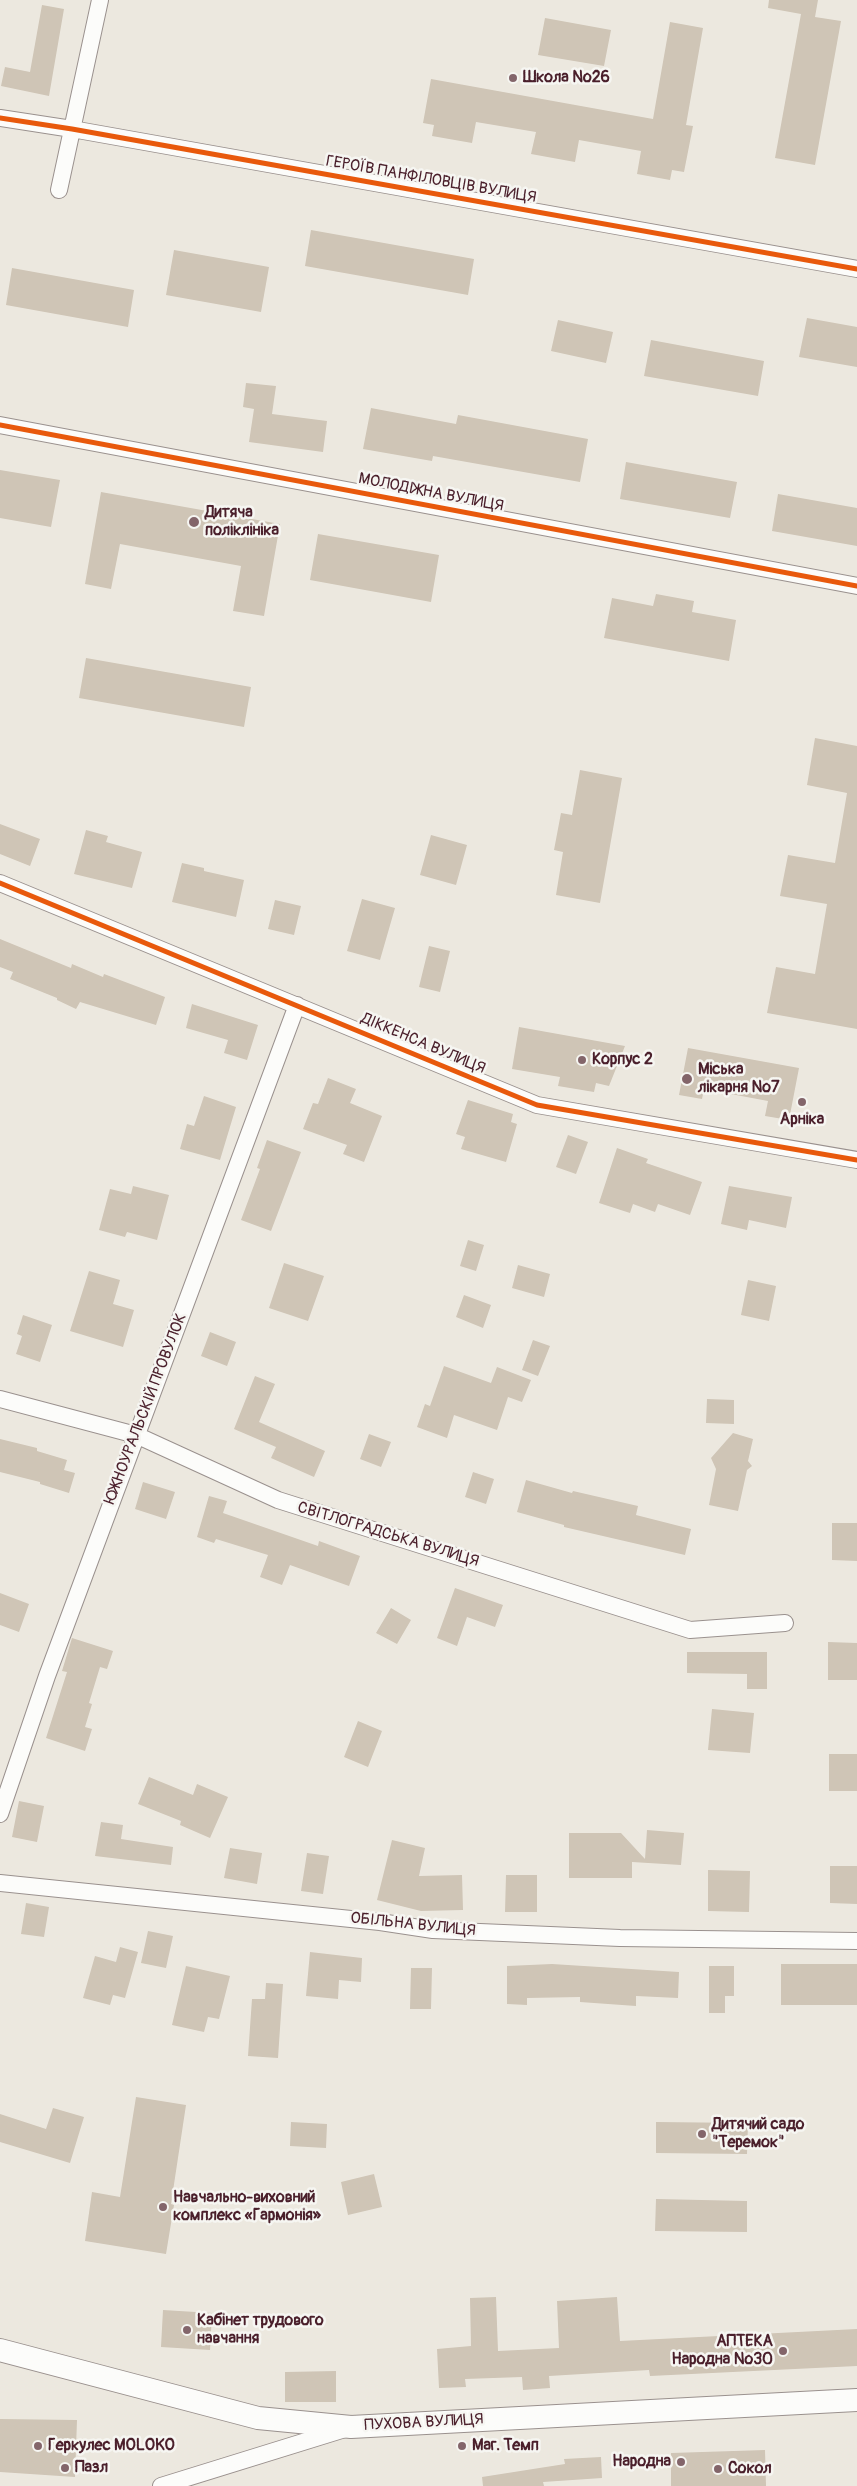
<!DOCTYPE html>
<meta charset="utf-8">
<style>
body{margin:0}
canvas{display:block;background:#ece8df}
</style>
<canvas width="857" height="2486"></canvas>
<script>
const g = document.querySelector('canvas').getContext('2d');
g.lineJoin = 'round';
function fillPath(path, color) { g.fillStyle = color; g.fill(path, 'evenodd'); }
const poly = rows => new Path2D(rows.map(r => 'M' + r).join(''));
function stroke(path, color, width, dash) { g.strokeStyle = color; g.lineWidth = width; g.lineCap = dash ? 'butt' : 'round'; g.setLineDash(dash || []); g.stroke(path); }
function label(font, color, halo, rows, align = 'center') {
  g.font = font + ' Pangolin,sans-serif'; g.lineWidth = 5; g.setLineDash([]); g.textBaseline = 'middle'; g.strokeStyle = halo; g.fillStyle = color; for (const [text, x, y, turn = 0] of rows) {
    g.save(); g.translate(x, y); g.rotate((+turn || 0) * Math.PI / 180); g.textAlign = isNaN(turn) ? turn : align; if (halo) g.strokeText(text, 0, 0); g.fillText(text, 0, 0); g.restore();
  }
}
fillPath(poly([
 [769,0,818,0,815,17,841,21,815,165,775,158,801,14,768,8],
 [42,5,64,9,49,96,1,86,5,67,30,72],
 [545,18,611,30,604,66,538,55],
 [670,22,703,28,686,125,693,126,684,172,672,170,670,180,637,174,641,151,579,140,575,162,531,154,536,132,476,122,472,143,432,136,434,125,423,123,431,79,653,119],
 [311,230,474,259,468,295,305,266],
 [174,250,269,267,261,312,166,295],
 [12,268,134,290,128,327,6,305],
 [807,318,857,327,857,367,799,357],
 [558,320,613,332,606,363,551,351],
 [651,340,764,361,758,396,644,376],
 [246,383,276,386,272,414,327,421,323,452,249,442,254,409,243,407],
 [371,408,456,424,458,415,588,439,580,482,433,456,432,461,363,449],
 [626,462,737,482,730,518,620,499],
 [0,470,60,480,51,527,0,518],
 [101,492,280,524,264,616,233,611,241,566,120,544,111,589,85,584],
 [778,494,857,508,857,546,772,531],
 [318,534,439,555,431,602,310,580],
 [656,594,694,601,692,612,736,620,729,661,604,638,612,598,653,606],
 [86,658,251,687,244,727,79,698],
 [815,738,857,746,857,1029,767,1013,776,967,815,974,827,904,780,896,788,855,835,863,847,793,807,785],
 [580,770,622,778,600,903,556,895,563,852,554,850,561,813,572,815],
 [0,824,40,839,30,866,0,854],
 [86,830,108,836,106,842,142,852,132,888,74,874],
 [431,835,467,845,456,885,420,875],
 [182,863,204,868,204,871,244,880,236,917,172,902],
 [362,899,395,908,380,960,347,951],
 [275,900,301,906,294,935,268,929],
 [0,939,71,968,72,964,103,977,104,974,165,997,156,1025,80,1002,76,1009,57,1000,57,998,10,979,13,972,0,967],
 [429,946,450,951,440,992,419,987],
 [192,1004,258,1025,247,1060,224,1053,228,1040,186,1028],
 [519,1027,625,1046,609,1086,596,1083,594,1092,558,1086,560,1077,512,1069],
 [688,1048,799,1068,789,1120,765,1116,768,1101,704,1089,702,1099,679,1095],
 [328,1078,356,1089,350,1103,382,1116,364,1162,343,1154,347,1145,303,1129,313,1103,318,1104],
 [204,1096,236,1107,220,1160,180,1149,187,1124,194,1126],
 [468,1100,513,1114,511,1122,517,1124,506,1162,461,1149,465,1137,456,1134],
 [568,1135,588,1142,576,1174,556,1167],
 [267,1140,301,1152,271,1231,241,1220,260,1169,257,1168],
 [617,1148,648,1159,646,1163,702,1182,690,1215,658,1204,655,1212,633,1204,630,1213,599,1203],
 [133,1186,169,1195,157,1240,127,1232,125,1237,99,1230,110,1189,131,1194],
 [729,1186,792,1197,786,1228,749,1220,747,1230,721,1224],
 [468,1240,484,1245,476,1271,460,1266],
 [284,1263,324,1276,308,1321,269,1308],
 [518,1265,550,1274,544,1297,512,1288],
 [89,1271,120,1280,113,1304,134,1310,123,1347,70,1331],
 [748,1280,776,1286,769,1321,741,1315],
 [464,1295,491,1305,483,1328,456,1317],
 [23,1315,52,1325,40,1362,16,1354,22,1336,17,1334],
 [210,1332,236,1342,227,1366,201,1356],
 [533,1340,550,1346,538,1376,522,1370],
 [444,1366,491,1383,497,1367,531,1380,522,1402,508,1397,497,1430,454,1415,447,1438,417,1427,425,1404,430,1406],
 [255,1376,275,1384,259,1422,325,1451,314,1477,271,1458,276,1447,234,1429],
 [707,1399,734,1400,734,1424,706,1423],
 [733,1433,753,1439,748,1461,752,1466,747,1470,738,1511,709,1505,716,1469,711,1458],
 [369,1434,391,1442,381,1467,360,1459],
 [0,1439,37,1448,37,1451,67,1460,64,1470,75,1473,69,1493,40,1484,40,1482,0,1472],
 [473,1472,494,1479,486,1504,465,1497],
 [526,1480,572,1493,573,1491,638,1506,636,1515,691,1529,685,1555,564,1527,564,1525,517,1512],
 [143,1482,175,1492,166,1519,135,1509],
 [209,1496,227,1501,223,1513,318,1546,319,1541,360,1556,349,1586,290,1565,282,1585,260,1577,268,1555,216,1539,214,1543,197,1537],
 [832,1523,857,1523,857,1561,832,1560],
 [455,1588,503,1605,495,1627,467,1617,457,1646,437,1638],
 [0,1593,29,1604,19,1632,0,1625],
 [391,1608,411,1620,397,1644,376,1633],
 [72,1638,113,1651,107,1669,100,1667,89,1703,92,1704,85,1727,92,1729,85,1751,46,1738,67,1672,62,1671],
 [828,1642,857,1643,857,1680,828,1680],
 [687,1652,767,1652,767,1689,747,1689,747,1674,687,1673],
 [712,1709,754,1713,750,1753,708,1750],
 [358,1721,382,1731,368,1767,344,1757],
 [829,1754,857,1754,857,1791,829,1791],
 [149,1777,193,1795,197,1784,228,1797,210,1838,180,1825,181,1821,138,1804],
 [19,1801,44,1806,37,1842,12,1837],
 [101,1822,123,1825,121,1839,173,1847,171,1865,95,1856],
 [647,1830,684,1833,681,1865,632,1862,632,1878,569,1878,569,1833,621,1833,645,1859],
 [392,1840,425,1848,419,1876,462,1875,463,1910,421,1911,377,1900],
 [230,1848,262,1853,257,1884,224,1878],
 [307,1853,329,1856,323,1894,301,1891],
 [830,1866,857,1866,857,1904,830,1903],
 [708,1870,750,1871,749,1912,708,1911],
 [506,1875,537,1875,537,1912,505,1912],
 [26,1903,49,1907,44,1937,21,1934],
 [148,1931,173,1936,166,1968,141,1963],
 [120,1947,138,1952,125,1998,113,1995,110,2005,83,1998,95,1956,116,1962],
 [310,1952,362,1958,361,1982,339,1980,338,1999,306,1996],
 [552,1964,679,1972,678,1998,636,1996,636,2006,580,2002,580,1997,527,1998,527,2005,507,2004,507,1966],
 [781,1964,857,1964,857,2005,781,2005],
 [186,1966,230,1976,219,2019,208,2017,204,2032,172,2025],
 [709,1966,734,1966,734,1996,725,1996,725,2013,709,2013],
 [411,1968,432,1968,431,2009,410,2009],
 [266,1983,283,1984,278,2058,248,2056,252,1999,265,1999],
 [136,2097,186,2105,171,2204,174,2205,166,2254,85,2241,92,2192,120,2197],
 [53,2108,84,2117,70,2163,0,2142,0,2114,46,2129],
 [291,2122,327,2124,326,2148,290,2146],
 [656,2122,748,2123,747,2154,656,2153],
 [374,2174,382,2207,348,2215,341,2182],
 [656,2199,747,2201,747,2232,655,2231],
 [496,2297,498,2351,559,2348,557,2301,617,2297,620,2341,857,2329,857,2366,650,2376,649,2370,549,2376,550,2388,523,2390,522,2377,465,2379,466,2387,439,2388,437,2349,471,2346,470,2298],
 [163,2310,212,2313,210,2350,161,2347],
 [336,2371,336,2402,285,2402,285,2372],
 [0,2419,77,2420,75,2477,0,2472],
 [765,2450,766,2486,671,2486,671,2453],
 [601,2457,602,2478,543,2482,544,2486,483,2486,482,2477,565,2464,564,2459]
]), '#cfc5b6');
const minor = poly([
 [0,118,72,129,857,269],
 [59,190,100,0],
 [0,425,857,586],
 [0,883,537,1105,857,1160],
 [0,1399,136,1435,278,1500,690,1630,785,1623],
 [0,1814,47,1676,297,1005],
 [0,1883,380,1922,433,1930,620,1938,857,1941],
 [161,2486,345,2429]
]);
const secondary = poly([
 [0,2350,258,2418,351,2427,857,2400]
]);
stroke(minor, '#9a918e', 18);
stroke(secondary, '#9a918e', 24);
stroke(minor, '#fcfcfa', 16);
stroke(secondary, '#fcfcfa', 22);
stroke(poly([
 [0,118,72,129,857,269],
 [0,425,857,586],
 [0,883,537,1105,857,1160]
]), '#e8590c', 5);
for (const [x, y, r, color] of [
 [513,78,5,"#83656a"],
 [194,522,6,"#83656a"],
 [582,1060,5,"#83656a"],
 [687,1079,6,"#83656a"],
 [802,1102,5,"#83656a"],
 [702,2134,5,"#83656a"],
 [163,2207,5,"#83656a"],
 [187,2330,5,"#83656a"],
 [783,2351,5,"#83656a"],
 [38,2446,5,"#83656a"],
 [462,2446,5,"#83656a"],
 [681,2462,5,"#83656a"],
 [65,2468,5,"#83656a"],
 [718,2469,5,"#83656a"]
]) { const dot = new Path2D(); dot.arc(x, y, r, 0, 2 * Math.PI); g.fillStyle = color; g.fill(dot); stroke(dot, '#f6f6f2', 2); }
label('bold 16px', '#4a1f2b', '#f6f6f2', [
 ["Школа №26",523,78],
 ["Дитяча",205,513],
 ["поліклініка",205,531],
 ["Корпус 2",592,1060],
 ["Міська",698,1070],
 ["лікарня №7",698,1088],
 ["Арніка",802,1120,"center"],
 ["Дитячий садо",712,2125],
 ["\"Теремок\"",712,2143],
 ["Навчально-виховний",173,2198],
 ["комплекс «Гармонія»",173,2216],
 ["Кабінет трудового",197,2321],
 ["навчання",197,2339],
 ["АПТЕКА",773,2342,"right"],
 ["Народна №30",773,2360,"right"],
 ["Геркулес MOLOKO",48,2446],
 ["Маг. Темп",472,2446],
 ["Народна",671,2462,"right"],
 ["Пазл",75,2468],
 ["Сокол",728,2469]
], 'left');
label('16px', '#4a1f2b', '#f6f6f2', [
 ["ГЕРОЇВ ПАНФІЛОВЦІВ ВУЛИЦЯ",431,180,10],
 ["МОЛОДІЖНА ВУЛИЦЯ",431,493,11],
 ["ДІККЕНСА ВУЛИЦЯ",423,1044,23],
 ["ЮЖНОУРАЛЬСКІЙ ПРОВУЛОК",146,1409,-69],
 ["СВІТЛОГРАДСЬКА ВУЛИЦЯ",388,1535,17],
 ["ОБІЛЬНА ВУЛИЦЯ",413,1925,6],
 ["ПУХОВА ВУЛИЦЯ",424,2423,-3]
]);
</script>
